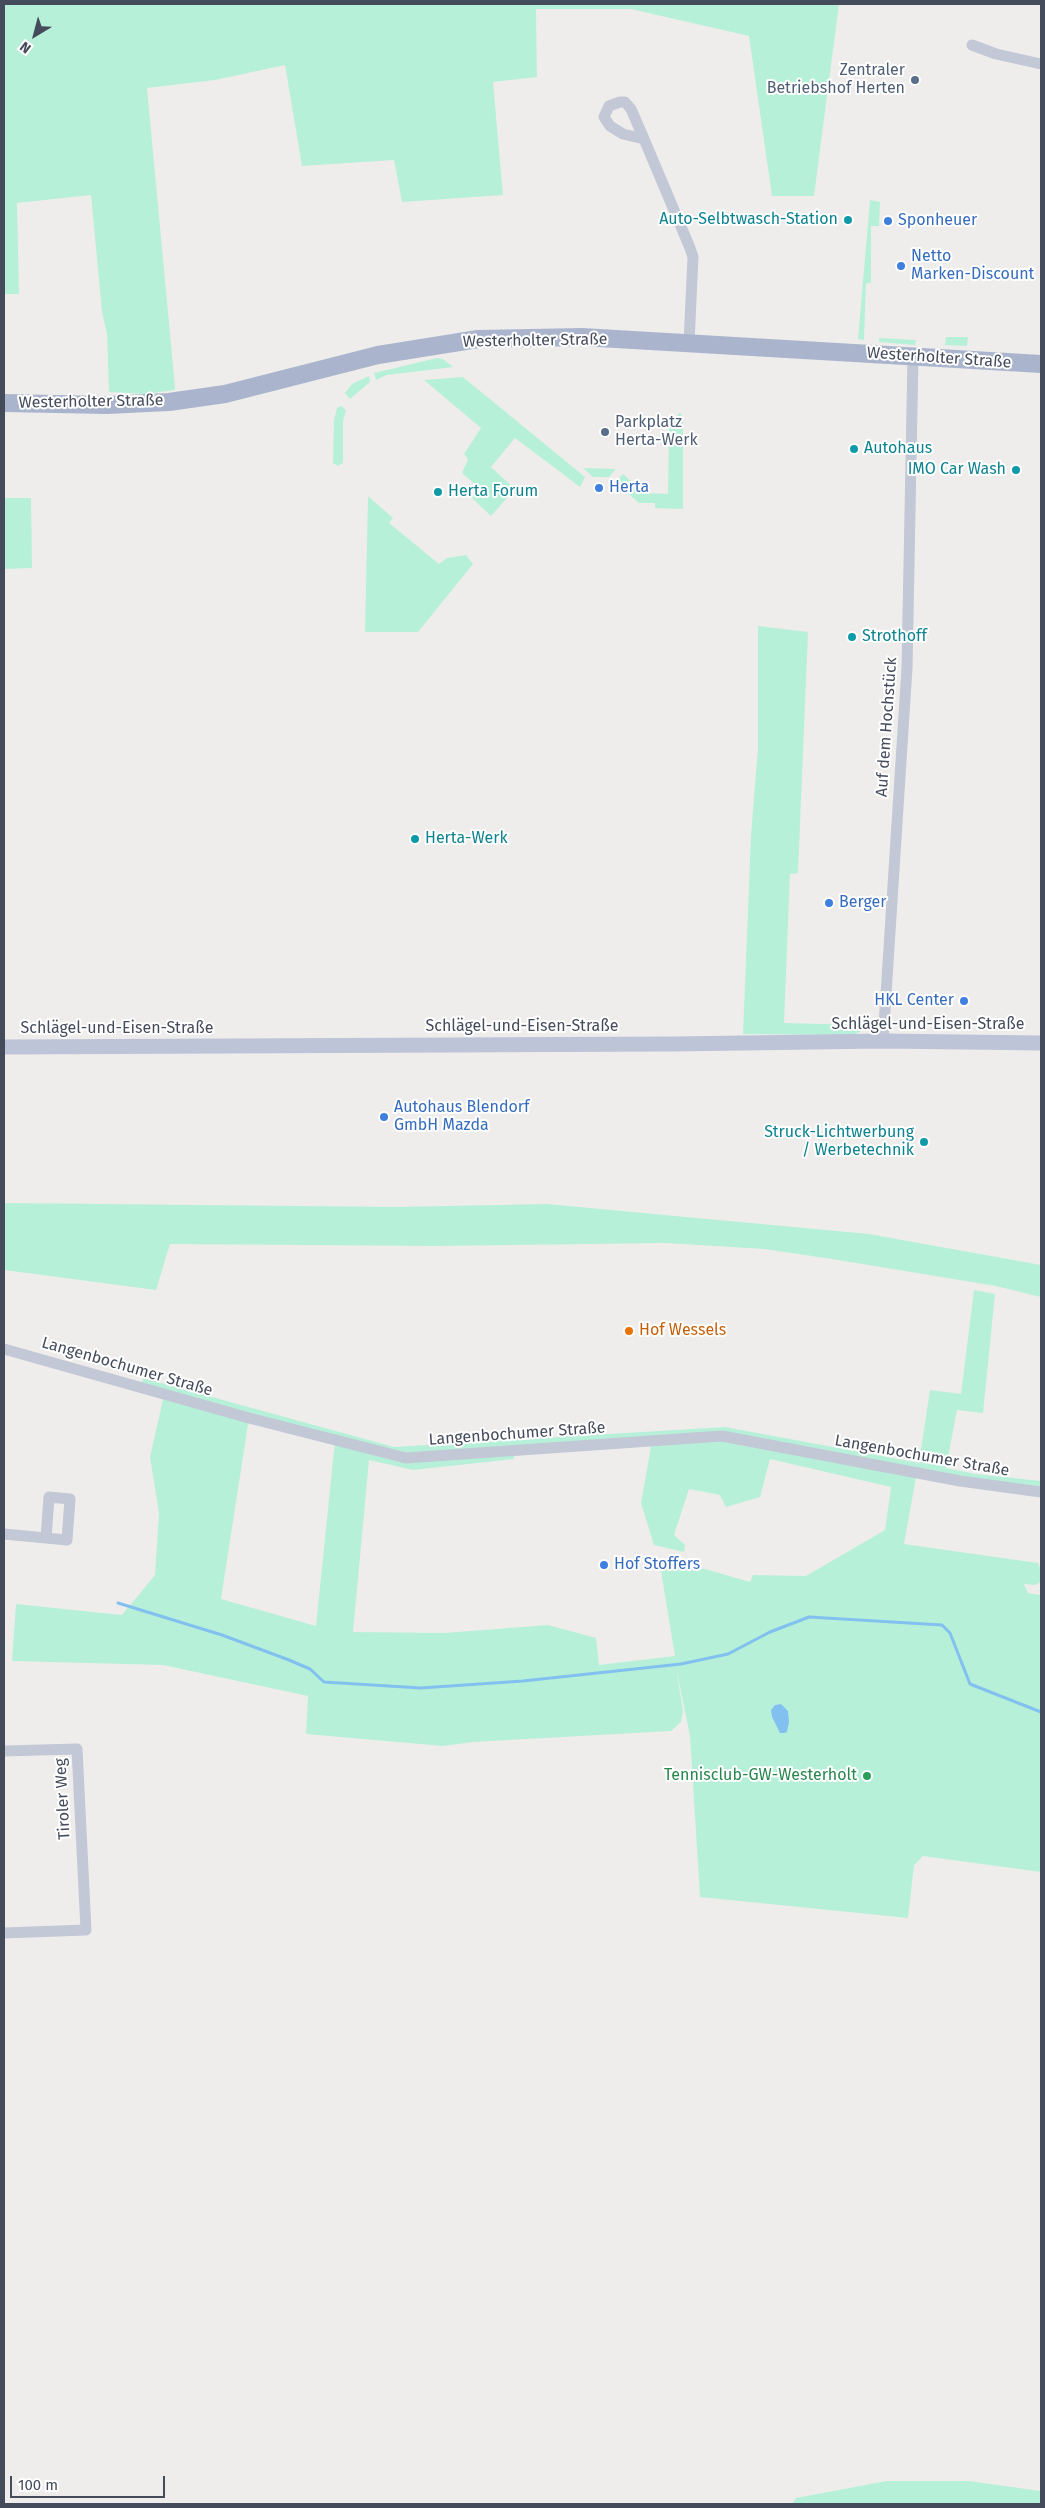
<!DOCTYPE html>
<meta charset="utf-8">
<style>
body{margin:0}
#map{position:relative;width:1045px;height:2508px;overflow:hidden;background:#efedec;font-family:"Fira Sans",sans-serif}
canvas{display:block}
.frame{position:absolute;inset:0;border:5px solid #444b5b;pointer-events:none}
.north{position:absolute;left:10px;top:10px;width:50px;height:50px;-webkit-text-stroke:4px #fff;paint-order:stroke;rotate:217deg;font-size:14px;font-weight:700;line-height:20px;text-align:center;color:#444b5b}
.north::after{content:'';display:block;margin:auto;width:18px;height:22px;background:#444b5b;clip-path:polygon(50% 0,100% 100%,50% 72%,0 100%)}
.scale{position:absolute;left:10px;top:2476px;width:155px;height:22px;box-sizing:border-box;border:2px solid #444b5b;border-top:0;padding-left:6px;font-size:15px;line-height:18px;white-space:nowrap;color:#444b5b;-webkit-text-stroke:4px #fff;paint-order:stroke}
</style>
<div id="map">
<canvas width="1045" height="2508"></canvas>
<div class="frame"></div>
<div class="north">N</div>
<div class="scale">100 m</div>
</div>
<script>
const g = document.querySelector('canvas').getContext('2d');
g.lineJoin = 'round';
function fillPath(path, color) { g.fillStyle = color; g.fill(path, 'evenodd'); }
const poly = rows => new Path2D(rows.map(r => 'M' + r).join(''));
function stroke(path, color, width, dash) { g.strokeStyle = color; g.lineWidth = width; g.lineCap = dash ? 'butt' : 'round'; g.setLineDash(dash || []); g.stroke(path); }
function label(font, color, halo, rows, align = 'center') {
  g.font = font + ' "Fira Sans",sans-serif'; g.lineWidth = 4; g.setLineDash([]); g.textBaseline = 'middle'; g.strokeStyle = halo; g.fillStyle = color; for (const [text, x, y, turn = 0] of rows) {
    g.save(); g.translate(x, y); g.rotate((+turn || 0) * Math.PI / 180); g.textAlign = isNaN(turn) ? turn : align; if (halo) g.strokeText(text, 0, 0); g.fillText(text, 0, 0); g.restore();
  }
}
fillPath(poly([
 [4,4,839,4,814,196,772,196,749,36,631,9,536,9,537,77,493,82,503,195,402,202,394,160,302,166,285,65,215,80,147,88,175,387,175,390,145,394,109,392,107,334,102,312,91,195,17,203,19,294,4,294],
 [870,200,880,202,879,226,871,226,871,283,866,283,864,340,858,339],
 [946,337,968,337,967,346,945,345],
 [879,338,916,340,915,345,879,342],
 [437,358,443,359,453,367,387,375,376,380,374,373],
 [369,376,370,382,350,399,345,393,352,384],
 [463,377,585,477,580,487,515,438,491,467,515,489,491,516,472,498,479,488,462,473,468,459,464,454,481,428,424,380],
 [341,406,346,410,343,421,343,463,338,466,333,463,334,420,337,408],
 [680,412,683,418,683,509,655,508,655,503,639,503,615,482,623,474,644,493,668,494,669,429,671,423],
 [583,468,616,469,609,477,593,477],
 [368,496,393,518,389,523,439,564,447,558,466,555,473,564,418,632,365,632],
 [4,498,31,498,32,568,4,569],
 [758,626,808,632,798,873,790,874,784,1023,863,1025,861,1031,854,1035,743,1034,751,835,758,748],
 [4,1203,396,1207,547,1204,869,1234,1041,1265,1041,1297,996,1286,832,1259,764,1249,665,1243,436,1246,170,1244,156,1290,4,1270],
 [974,1290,995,1294,983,1413,957,1410,946,1468,976,1474,1041,1481,1041,1492,917,1472,904,1544,1038,1563,1041,1570,1041,1582,1035,1585,1024,1584,1028,1593,1041,1595,1041,1872,923,1856,914,1865,908,1918,700,1897,690,1736,676,1667,683,1711,681,1722,671,1731,473,1742,443,1746,306,1734,308,1696,163,1665,12,1661,16,1604,122,1615,155,1575,159,1513,150,1457,164,1395,141,1388,143,1378,394,1447,725,1427,919,1463,930,1390,961,1394],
 [249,1418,335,1441,316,1626,221,1599],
 [652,1441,641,1503,654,1545,684,1552,685,1545,674,1535,689,1489,720,1495,726,1507,760,1497,770,1459,891,1487,885,1530,806,1576,753,1575,750,1582,705,1569,660,1565,675,1656,599,1665,596,1638,548,1625,444,1633,353,1632,369,1460,413,1470,514,1459,514,1449],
 [887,2481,969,2481,1041,2491,1041,2504,792,2504,796,2498]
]), '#b7f0d9');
fillPath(poly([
 [781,1704,788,1711,789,1722,787,1732,784,1733,780,1733,772,1717,771,1710,775,1705]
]), '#82c1ef');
stroke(poly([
 [118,1603,222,1635,289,1660,310,1669,324,1682,421,1688,523,1681,681,1664,728,1654,770,1632,809,1617,942,1625,950,1633,970,1684,1041,1712]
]), '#82c1ef', 3);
stroke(poly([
 [972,45,996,54,1041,64],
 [644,139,623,134,610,126,604,117,609,106,620,102,625,102,631,109,644,139,690,248,693,257,689,343],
 [883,1041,907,668,913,356],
 [4,1349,249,1418,406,1458,722,1436,960,1481,1041,1492],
 [4,1534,67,1540,70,1499,49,1497,46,1538],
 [4,1751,77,1749,86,1930,4,1933]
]), '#c2c8d5', 11);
stroke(poly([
 [4,1047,673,1044,883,1041,1041,1043]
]), '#bec4d7', 15);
stroke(poly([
 [4,403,107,405,169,402,225,394,378,355,478,339,582,337,1041,364]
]), '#aab5cd', 18);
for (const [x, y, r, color] of [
 [915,80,5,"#5c6f8a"],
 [848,220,5,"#0f9aa8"],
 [888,221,5,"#3f7fe0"],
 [901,266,5,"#3f7fe0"],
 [605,432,5,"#5c6f8a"],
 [854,449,5,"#0f9aa8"],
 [1016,470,5,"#0f9aa8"],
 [599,488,5,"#3f7fe0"],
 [438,492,5,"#0f9aa8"],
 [852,637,5,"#0f9aa8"],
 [415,839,5,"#0f9aa8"],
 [829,903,5,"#3f7fe0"],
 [964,1001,5,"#3f7fe0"],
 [384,1117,5,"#3f7fe0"],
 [924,1142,5,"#0f9aa8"],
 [629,1331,5,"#e8710a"],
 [604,1565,5,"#3f7fe0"],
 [867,1776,5,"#2e9e5b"]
]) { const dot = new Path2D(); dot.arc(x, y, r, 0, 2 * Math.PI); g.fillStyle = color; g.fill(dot); stroke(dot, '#fff', 2); }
label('16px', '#4e5e75', '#fff', [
 ["Zentraler",905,71],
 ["Betriebshof Herten",905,89],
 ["Parkplatz",615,423,"left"],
 ["Herta-Werk",615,441,"left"]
], 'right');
label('16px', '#0d838f', '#fff', [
 ["Auto-Selbtwasch-Station",838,220,"right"],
 ["Autohaus",864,449],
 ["IMO Car Wash",1006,470,"right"],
 ["Herta Forum",448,492],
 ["Strothoff",862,637],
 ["Herta-Werk",425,839],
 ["Struck-Lichtwerbung",914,1133,"right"],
 ["/ Werbetechnik",914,1151,"right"]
], 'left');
label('16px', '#366cbe', '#fff', [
 ["Sponheuer",898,221],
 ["Netto",911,257],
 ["Marken-Discount",911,275],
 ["Herta",609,488],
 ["Berger",839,903],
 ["HKL Center",954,1001,"right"],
 ["Autohaus Blendorf",394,1108],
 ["GmbH Mazda",394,1126],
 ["Hof Stoffers",614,1565]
], 'left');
label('16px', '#444b5b', '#fff', [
 ["Westerholter Straße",535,341,-1],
 ["Westerholter Straße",939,358,4],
 ["Westerholter Straße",91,402,-1],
 ["Auf dem Hochstück",887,727,-86],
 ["Schlägel-und-Eisen-Straße",928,1025],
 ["Schlägel-und-Eisen-Straße",522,1027],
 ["Schlägel-und-Eisen-Straße",117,1029],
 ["Langenbochumer Straße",127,1367,16],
 ["Langenbochumer Straße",517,1434,-4],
 ["Langenbochumer Straße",922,1456,10],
 ["Tiroler Weg",63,1799,-93]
]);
label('16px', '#c56008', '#fff', [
 ["Hof Wessels",639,1331]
], 'left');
label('16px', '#27864d', '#fff', [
 ["Tennisclub-GW-Westerholt",857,1776]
], 'right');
</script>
